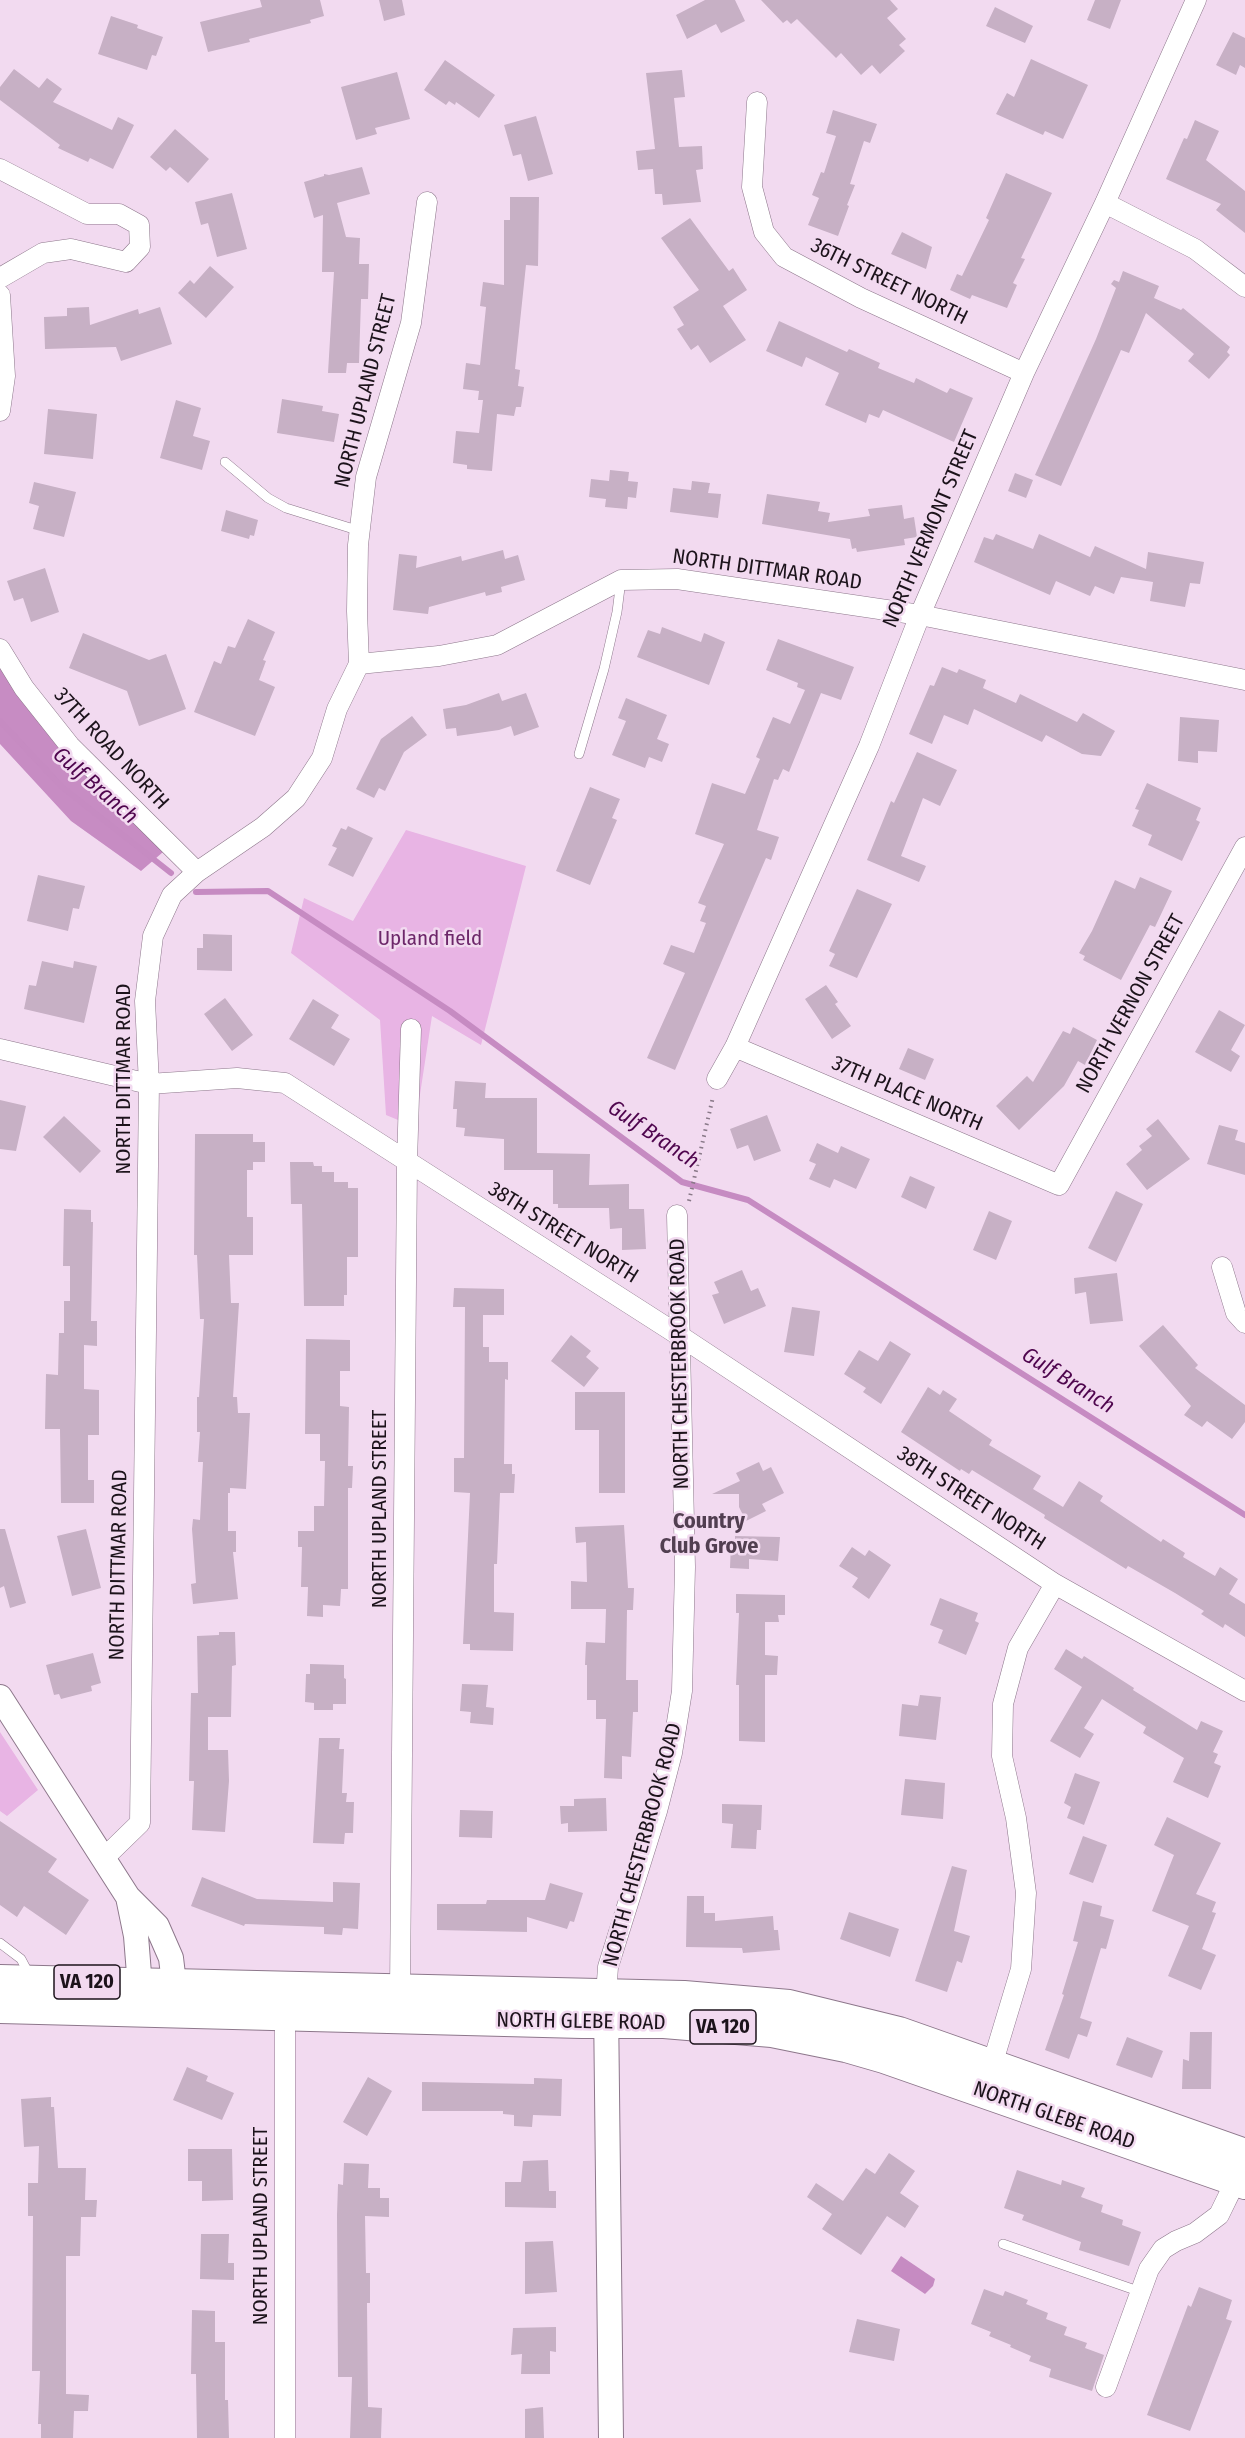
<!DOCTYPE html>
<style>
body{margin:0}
canvas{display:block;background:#f2daf0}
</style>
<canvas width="1245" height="2438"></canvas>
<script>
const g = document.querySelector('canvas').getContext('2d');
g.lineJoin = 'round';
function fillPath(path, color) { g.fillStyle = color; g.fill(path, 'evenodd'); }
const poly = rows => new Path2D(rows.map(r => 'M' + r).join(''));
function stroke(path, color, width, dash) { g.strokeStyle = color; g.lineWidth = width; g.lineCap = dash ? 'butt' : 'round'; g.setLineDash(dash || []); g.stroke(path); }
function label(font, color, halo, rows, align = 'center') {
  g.font = font + ' "Fira Sans Condensed",sans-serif'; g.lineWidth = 5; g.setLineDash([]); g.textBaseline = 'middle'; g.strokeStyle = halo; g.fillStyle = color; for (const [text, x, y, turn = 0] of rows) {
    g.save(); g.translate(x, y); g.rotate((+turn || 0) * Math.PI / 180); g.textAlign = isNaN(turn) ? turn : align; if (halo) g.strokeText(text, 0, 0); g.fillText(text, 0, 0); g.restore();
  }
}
fillPath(poly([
 [406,830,526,866,481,1045,432,1016,415,1127,386,1115,380,1020,291,953,304,898,353,921],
 [0,1732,38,1790,7,1816,0,1811]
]), '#e8b4e4');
fillPath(poly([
 [0,649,24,688,170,846,141,871,71,821,0,744]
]), '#c78cc3');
fillPath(poly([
 [901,2256,935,2279,933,2286,925,2294,891,2271]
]), '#c68bc2');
stroke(poly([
 [0,721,62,787,171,873],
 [196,892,268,891,450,1011,682,1182,748,1200,1245,1515]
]), '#c68bc2', 6);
fillPath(poly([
 [260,0,320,0,324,16,310,20,311,23,249,39,250,42,208,52,200,22,262,7],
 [379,0,402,0,405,15,384,21],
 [705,0,735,0,745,21,721,33,716,24,687,39,676,15],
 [761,0,890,0,898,9,887,18,906,39,899,45,905,51,880,74,872,65,861,75,841,53,836,58,797,19,791,24,787,20,783,23],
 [1095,0,1121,0,1110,29,1087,20],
 [995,7,1033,26,1025,43,986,26],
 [111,16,138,25,137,28,163,37,156,56,152,55,147,70,98,54],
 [1233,32,1245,38,1245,68,1240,65,1236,75,1216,65],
 [1031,59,1088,85,1063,139,1045,131,1043,135,996,114,1007,93,1014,97],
 [445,60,495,95,479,118,456,102,455,105,449,101,446,105,424,90],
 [14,69,39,88,47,78,62,89,53,102,112,130,118,117,134,125,113,169,90,158,88,162,58,148,60,145,0,100,0,87],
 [682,70,685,97,674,98,679,147,702,146,703,169,696,170,701,202,663,205,662,194,655,194,653,169,638,170,636,151,655,149,646,73],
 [397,72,410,119,375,128,377,134,356,140,341,87],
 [833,110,877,124,870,143,864,141,850,184,855,185,847,205,849,206,838,236,808,225,819,198,812,195,821,172,824,173,836,136,826,133],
 [536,116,553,174,528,181,521,154,513,156,504,125],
 [1195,120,1219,131,1206,160,1245,191,1245,233,1216,210,1221,204,1166,179,1184,138,1187,139],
 [175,129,209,159,188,183,170,167,166,171,150,157],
 [362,167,370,194,337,203,346,237,360,238,359,264,369,264,368,299,361,299,359,363,347,363,346,373,328,373,334,272,322,272,323,215,314,218,304,182,324,176,324,174,329,175],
 [1006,173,1052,193,1021,258,1025,259,1013,283,1017,285,1007,308,972,295,970,299,950,290,957,274,962,276,989,220,986,218],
 [232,193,247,249,217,257,208,223,201,225,195,202],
 [510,197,539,197,538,266,526,265,515,369,520,370,518,386,524,387,521,407,516,407,514,416,497,414,492,471,467,469,467,465,453,463,456,431,479,433,483,400,478,400,479,391,463,389,466,363,480,365,486,307,480,306,483,282,504,285,504,220,510,220],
 [690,218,729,271,733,268,747,290,723,306,746,340,710,363,698,345,691,350,677,329,684,325,673,307,699,290,661,238],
 [902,232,932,247,926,269,891,254],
 [210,266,234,287,206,318,178,293,190,280,194,284],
 [1123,271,1159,286,1154,298,1181,310,1183,308,1230,347,1227,352,1230,355,1209,379,1188,361,1194,354,1146,313,1129,353,1121,350,1061,486,1035,475,1096,339,1116,288,1111,284,1114,280,1119,282],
 [89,307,90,325,138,309,139,314,160,307,172,344,121,361,116,347,45,349,44,317,67,316,67,308],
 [779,321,847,352,849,349,880,363,878,368,914,383,916,378,947,393,950,388,973,398,954,442,883,410,879,418,869,414,866,423,825,405,839,373,806,357,802,367,766,351],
 [282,399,323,406,322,411,339,414,334,442,277,433],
 [176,400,201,408,193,436,210,441,202,470,160,458],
 [48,409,97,414,93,459,44,454],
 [610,470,629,472,628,481,638,482,636,498,628,497,627,509,605,507,606,499,589,497,591,479,609,481],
 [1015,473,1033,480,1026,498,1008,491],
 [692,481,710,483,708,493,721,494,718,518,670,512,673,488,691,490],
 [34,482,76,492,64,537,33,529,39,506,29,503],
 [767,494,820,502,818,511,830,513,828,522,870,516,868,509,902,505,904,519,914,517,917,537,904,539,905,545,857,552,856,548,852,549,850,539,762,524],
 [226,510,258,520,254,536,250,535,249,539,221,531],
 [996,534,1033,549,1039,534,1090,557,1095,546,1146,569,1148,552,1204,562,1200,584,1190,583,1185,607,1150,601,1153,582,1121,577,1114,594,1095,586,1090,596,1056,581,1050,595,974,562,984,537,993,540],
 [503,550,505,559,518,555,525,580,501,587,502,592,486,596,485,592,429,607,428,614,393,610,399,554,417,556,416,568,461,556,462,561],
 [45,568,59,612,31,622,23,598,14,601,7,581],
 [248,619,275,632,263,660,266,661,259,680,275,687,255,736,194,712,214,661,221,664,228,646,235,648],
 [662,627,701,642,704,633,725,642,709,685,637,657,648,630,660,634],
 [83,633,149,660,166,654,186,709,139,726,127,691,69,668],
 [778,639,854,667,841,700,821,693,789,772,783,769,778,780,774,779,757,830,779,837,771,860,766,858,675,1070,647,1058,685,973,663,964,671,945,694,953,706,923,700,921,706,906,698,903,724,844,695,834,712,783,745,794,760,759,756,757,773,717,790,724,805,690,797,687,798,683,766,670],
 [942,667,957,673,959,669,986,680,983,688,1016,703,1020,694,1077,722,1083,713,1115,731,1101,756,1082,754,1046,735,1042,742,974,709,968,725,944,715,932,744,909,734,930,685,934,686],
 [499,693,502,701,526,693,539,727,514,736,511,726,499,730,457,736,456,728,446,729,443,709,466,705],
 [626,698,667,715,657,739,669,744,662,762,649,757,645,768,612,755,626,721,618,718],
 [412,716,427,735,404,752,385,791,379,788,374,798,356,789,381,739],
 [1180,717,1219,720,1217,752,1198,751,1198,763,1178,761],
 [917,752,957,770,940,806,923,798,901,856,926,866,919,882,867,860,891,801,894,803],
 [1147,783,1201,808,1196,820,1200,822,1182,861,1148,845,1152,835,1132,826,1139,810,1135,809],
 [590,787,620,799,612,818,617,820,590,885,556,871],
 [348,826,373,838,353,877,328,865,337,848,332,846,341,828,346,830],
 [38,875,85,886,79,909,73,908,68,931,27,921],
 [1140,877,1172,891,1155,927,1150,925,1121,980,1083,960,1085,956,1079,953,1092,931,1115,880,1135,889],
 [857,889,892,904,857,978,829,966,835,954,829,951],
 [203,934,232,935,232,971,197,970,197,948,203,948],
 [42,961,73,968,74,961,97,966,84,1023,24,1009,29,985,36,986],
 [826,985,838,1002,835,1004,851,1026,832,1039,805,999],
 [225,998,253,1035,232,1051,204,1014],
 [313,999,339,1015,331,1028,350,1039,334,1066,289,1039],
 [1219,1010,1245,1025,1231,1050,1240,1056,1231,1072,1195,1052],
 [1073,1027,1097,1040,1085,1065,1078,1061,1064,1086,1019,1130,996,1106,1027,1076,1033,1082,1063,1031,1070,1034],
 [908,1048,934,1059,925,1080,899,1069],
 [455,1081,486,1083,485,1098,537,1098,537,1153,590,1154,589,1185,629,1184,629,1209,644,1209,646,1249,622,1250,622,1228,610,1229,609,1208,558,1208,558,1204,553,1204,553,1170,504,1170,504,1139,464,1136,465,1128,456,1127,457,1109,453,1109],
 [0,1100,26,1106,16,1151,0,1149],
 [767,1115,781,1151,754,1161,748,1145,737,1149,730,1129],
 [64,1116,101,1151,80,1173,43,1137],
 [1158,1119,1190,1159,1147,1190,1126,1164,1142,1150,1139,1146,1152,1136,1146,1129],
 [1219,1125,1238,1130,1235,1140,1245,1143,1245,1175,1207,1164],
 [195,1134,253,1134,253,1142,265,1142,265,1162,253,1162,253,1170,247,1170,247,1217,253,1217,253,1255,229,1255,231,1303,239,1303,233,1397,237,1397,238,1413,250,1413,246,1489,230,1488,230,1493,228,1493,228,1531,236,1531,236,1552,233,1552,238,1599,193,1604,191,1584,196,1583,192,1529,193,1519,200,1520,203,1462,198,1462,200,1432,197,1432,197,1397,199,1397,204,1319,200,1319,197,1255,194,1255],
 [817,1143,838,1153,841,1146,870,1159,856,1189,834,1179,830,1188,809,1179,816,1164,809,1161],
 [290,1162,313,1162,314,1166,322,1166,322,1172,334,1172,334,1182,348,1182,348,1188,358,1188,358,1257,347,1257,347,1295,344,1295,344,1306,304,1306,302,1204,291,1204],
 [910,1176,935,1187,926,1209,901,1197],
 [1116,1191,1143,1204,1116,1262,1088,1248],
 [64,1209,91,1210,91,1222,93,1222,91,1321,97,1321,97,1346,84,1345,84,1389,99,1390,99,1435,88,1435,88,1480,94,1480,94,1503,61,1503,60,1429,45,1429,46,1374,58,1375,59,1333,64,1333,64,1301,70,1301,70,1266,63,1266],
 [989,1211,1012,1221,996,1260,973,1250],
 [742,1270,751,1291,758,1288,766,1306,724,1324,712,1295,719,1293,714,1282],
 [1117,1273,1123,1321,1090,1324,1086,1292,1075,1294,1074,1278],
 [454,1288,504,1289,504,1315,483,1315,483,1347,489,1347,489,1362,508,1362,508,1380,505,1379,504,1464,512,1464,512,1474,515,1474,514,1493,500,1493,497,1564,494,1564,494,1612,514,1613,513,1651,470,1650,470,1644,463,1644,470,1493,454,1492,454,1458,464,1458,465,1307,453,1307],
 [792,1307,820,1311,814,1356,784,1352],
 [1163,1325,1198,1365,1195,1368,1245,1405,1245,1422,1232,1439,1207,1421,1202,1427,1184,1415,1191,1406,1139,1346],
 [571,1335,591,1351,586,1357,599,1368,584,1387,551,1361],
 [306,1339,350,1340,350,1371,340,1371,340,1406,349,1407,348,1466,353,1466,352,1488,348,1488,348,1589,341,1589,340,1606,323,1605,323,1617,307,1616,308,1587,301,1587,302,1547,298,1547,298,1531,314,1531,314,1506,324,1506,325,1461,320,1461,320,1434,305,1434],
 [890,1341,911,1354,881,1404,863,1392,866,1388,844,1374,859,1350,878,1361],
 [928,1387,940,1395,943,1390,957,1399,949,1411,992,1440,989,1445,1041,1476,1033,1489,1063,1507,1079,1481,1103,1496,1100,1501,1161,1542,1163,1539,1185,1553,1183,1557,1215,1576,1220,1567,1238,1579,1229,1594,1245,1604,1245,1637,1225,1624,1223,1628,1201,1614,1204,1611,1175,1593,1128,1566,1126,1569,1044,1518,1045,1515,972,1470,969,1474,961,1469,960,1471,901,1432],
 [575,1392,625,1392,625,1493,599,1493,599,1430,575,1430],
 [759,1462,763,1471,771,1467,784,1493,762,1504,766,1511,746,1521,739,1507,739,1494,712,1494,740,1481,736,1473],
 [624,1525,628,1588,634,1588,633,1610,627,1610,626,1680,638,1680,638,1712,633,1712,631,1757,622,1756,622,1779,604,1778,606,1719,596,1719,596,1700,587,1700,587,1665,585,1665,586,1642,605,1643,606,1609,571,1609,571,1581,587,1582,586,1542,576,1543,575,1527],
 [0,1529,5,1529,26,1603,10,1608,4,1586,0,1588],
 [86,1529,101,1588,72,1596,57,1536],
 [735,1536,780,1537,778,1561,749,1559,749,1569,730,1568,731,1542,735,1543],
 [852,1547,865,1556,869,1550,891,1565,869,1599,852,1587,858,1578,839,1566],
 [736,1594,785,1595,785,1615,778,1615,779,1622,765,1622,765,1655,778,1656,777,1675,765,1675,765,1742,739,1741,739,1685,736,1685,739,1613,736,1613],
 [940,1598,978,1613,975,1621,979,1623,966,1655,938,1643,943,1630,930,1625],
 [219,1632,235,1632,236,1665,232,1666,231,1717,208,1717,208,1750,228,1750,229,1781,225,1832,192,1830,194,1781,189,1781,191,1693,198,1693,197,1636,219,1635],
 [1066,1649,1082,1659,1084,1656,1134,1688,1133,1690,1197,1730,1201,1721,1223,1731,1213,1752,1218,1754,1214,1763,1221,1766,1208,1798,1173,1782,1184,1758,1143,1733,1146,1727,1102,1699,1084,1728,1094,1734,1080,1758,1050,1741,1082,1687,1054,1669],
 [93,1653,101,1683,91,1686,92,1691,61,1699,59,1694,54,1695,46,1665],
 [310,1664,344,1665,344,1678,346,1679,346,1704,333,1704,333,1710,314,1710,314,1703,305,1702,306,1674,310,1674],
 [462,1684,488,1685,486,1707,494,1708,493,1725,470,1723,471,1712,460,1711],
 [920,1695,941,1697,936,1740,899,1736,902,1704,918,1706],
 [319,1738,340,1738,339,1749,344,1749,342,1793,347,1793,346,1802,354,1802,353,1833,345,1833,344,1844,313,1843],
 [1075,1773,1100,1782,1084,1825,1067,1818,1071,1807,1064,1803],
 [905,1779,945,1783,943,1819,901,1815],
 [606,1798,607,1831,568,1832,568,1823,561,1824,560,1806,574,1806,574,1799],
 [722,1804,762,1805,761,1830,757,1830,756,1849,731,1848,733,1824,722,1823],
 [460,1810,493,1811,492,1838,459,1837],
 [1167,1817,1221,1843,1196,1894,1216,1902,1212,1912,1216,1913,1202,1949,1216,1955,1201,1990,1168,1976,1189,1926,1152,1911,1174,1855,1154,1845],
 [0,1821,57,1859,48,1872,89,1900,66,1935,24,1906,17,1917,0,1905],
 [1083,1836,1107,1845,1093,1883,1069,1874],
 [952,1866,967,1870,954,1931,970,1936,962,1963,957,1961,947,1992,915,1981],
 [202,1877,257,1899,333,1902,333,1882,360,1883,358,1929,343,1928,342,1935,324,1934,324,1927,245,1924,244,1926,191,1906],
 [550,1883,583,1893,574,1922,570,1921,567,1929,527,1917,527,1932,437,1930,437,1904,486,1904,487,1900,545,1900],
 [687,1896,704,1896,704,1913,715,1913,715,1921,773,1916,774,1930,778,1930,780,1950,743,1953,742,1948,686,1947],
 [1083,1901,1102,1906,1100,1916,1114,1920,1106,1949,1101,1948,1080,2018,1092,2022,1087,2037,1078,2034,1069,2059,1045,2050,1064,1995,1062,1994,1078,1942,1073,1941],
 [849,1912,899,1929,890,1957,840,1939],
 [1190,2032,1212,2032,1211,2089,1182,2089,1183,2059,1189,2061],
 [1127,2037,1163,2051,1152,2078,1116,2065],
 [187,2067,208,2076,206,2081,234,2093,222,2120,173,2100],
 [368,2077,392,2091,367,2136,343,2122],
 [534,2078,562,2079,561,2116,533,2115,532,2127,514,2126,514,2115,503,2114,503,2111,422,2111,422,2082,534,2084],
 [51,2097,51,2107,54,2107,58,2168,86,2168,85,2200,97,2200,96,2217,81,2217,80,2256,66,2256,66,2394,89,2395,88,2411,74,2411,73,2438,41,2438,41,2424,38,2424,40,2371,32,2371,33,2216,28,2216,28,2183,38,2183,39,2146,24,2147,21,2099],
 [188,2149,232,2149,233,2200,202,2201,202,2181,188,2181],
 [889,2153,915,2171,900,2193,919,2206,905,2228,887,2216,861,2255,822,2229,832,2214,807,2197,816,2183,843,2201,866,2168,875,2174],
 [548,2160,549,2191,556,2191,556,2208,505,2207,505,2182,521,2182,523,2161],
 [344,2163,369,2164,368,2188,380,2188,380,2198,389,2198,389,2217,365,2216,366,2273,370,2273,370,2303,367,2303,368,2407,382,2408,381,2438,350,2438,352,2377,338,2377,337,2215,338,2184,343,2185],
 [1017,2170,1061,2185,1062,2180,1085,2188,1081,2197,1103,2205,1101,2212,1123,2220,1122,2225,1141,2232,1129,2266,1079,2250,1081,2242,1022,2220,1024,2215,1004,2208],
 [201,2234,229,2234,228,2263,234,2263,234,2280,200,2279],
 [553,2241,557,2292,525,2294,525,2242],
 [1199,2287,1232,2300,1226,2319,1232,2321,1190,2431,1147,2415,1188,2305,1191,2307],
 [984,2289,1003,2296,1005,2291,1028,2300,1026,2304,1048,2313,1046,2319,1067,2327,1064,2335,1087,2343,1085,2348,1104,2355,1092,2391,1049,2377,1051,2369,1029,2361,1031,2356,1010,2347,1011,2345,989,2336,991,2332,971,2324],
 [192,2310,215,2311,215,2342,225,2342,225,2400,228,2400,229,2438,197,2438,196,2374,191,2374],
 [857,2319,900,2329,894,2361,849,2352],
 [556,2327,556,2352,550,2351,550,2374,521,2374,522,2354,511,2355,513,2328],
 [543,2407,544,2438,525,2438,525,2409]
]), '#c7b0c5');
const service = poly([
 [225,462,268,498,286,508,360,531],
 [579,754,604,669,617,612,621,580],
 [0,1943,21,1959,30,1976],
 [1003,2244,1141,2292]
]);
const minor = poly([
 [757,102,752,187,764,232,784,257,861,298,1024,373],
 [0,169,87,214,119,214,139,225,140,247,126,262,71,249,43,253,0,278],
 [1105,203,1195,249,1245,287],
 [0,295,5,376,0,411],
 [0,649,24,688,70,746,197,872],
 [359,664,357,611,358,545,366,477,411,323,427,202],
 [735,1047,1059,1185,1245,847],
 [0,1049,149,1084,237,1078,285,1083,680,1336,1055,1584,1245,1691],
 [717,1079,735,1047,869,746,920,615,1024,373,1105,203,1196,0],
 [1222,1267,1236,1313,1245,1323],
 [103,1859,140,1823,149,1084,145,1001,153,936,172,895,197,872,263,827,296,798,322,758,337,709,359,664,439,656,497,645,621,580,677,579,920,615,1245,680],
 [400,1990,407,1163,411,1029],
 [606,1995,608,1967,657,1811,672,1753,682,1691,685,1567,677,1215],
 [989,2075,1021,1969,1026,1893,1016,1818,1002,1756,1003,1704,1018,1648,1055,1584],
 [1106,2387,1149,2269,1163,2249,1176,2241,1195,2233,1219,2215,1241,2170],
 [285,2438,285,2014]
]);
const tertiary = poly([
 [0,1697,128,1897,157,1926,171,1958,176,2000],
 [128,1897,136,1936,141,1999],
 [606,2005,611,2438]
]);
const primary = poly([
 [0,1980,684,1996,789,2005,899,2032,1245,2154],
 [0,2008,582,2023,664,2023,772,2032,846,2047,884,2058,1245,2184]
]);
stroke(service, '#8d778b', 10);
stroke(minor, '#8d778b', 21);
stroke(tertiary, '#8d778b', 26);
stroke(primary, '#8d778b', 32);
stroke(poly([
 [689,1201,713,1097]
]), '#897988', 4, [1.5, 4.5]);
stroke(service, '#fff', 9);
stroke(minor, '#fff', 20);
stroke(tertiary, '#fff', 24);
stroke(primary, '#fff', 30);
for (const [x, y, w] of [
 [87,1982,66],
 [723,2027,66]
]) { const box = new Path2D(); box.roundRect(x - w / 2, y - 17, w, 34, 4.5); g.fillStyle = '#f2daf0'; g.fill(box); stroke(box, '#1c131b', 1.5); }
label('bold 20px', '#1c131b', null, [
 ["VA 120",87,1982],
 ["VA 120",723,2027]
]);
label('21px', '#1c131b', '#f2daf0', [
 ["36TH STREET NORTH",889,282,26],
 ["NORTH UPLAND STREET",366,391,-76],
 ["NORTH VERMONT STREET",931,529,-67],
 ["NORTH DITTMAR ROAD",767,570,8],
 ["37TH ROAD NORTH",111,749,47],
 ["NORTH VERNON STREET",1131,1004,-61],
 ["NORTH DITTMAR ROAD",124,1079,-90],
 ["37TH PLACE NORTH",907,1094,23],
 ["38TH STREET NORTH",563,1233,32],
 ["NORTH CHESTERBROOK ROAD",680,1364,-91],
 ["38TH STREET NORTH",971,1499,33],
 ["NORTH UPLAND STREET",380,1509,-90],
 ["NORTH DITTMAR ROAD",119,1565,-89],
 ["NORTH CHESTERBROOK ROAD",643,1845,-75],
 ["NORTH GLEBE ROAD",581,2022,1],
 ["NORTH GLEBE ROAD",1054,2116,19],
 ["NORTH UPLAND STREET",261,2226,-90]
]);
label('21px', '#6d276a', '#f2daf0', [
 ["Upland field",430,939]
]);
label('italic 22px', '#4f064e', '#f2daf0', [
 ["Gulf Branch",95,786,41],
 ["Gulf Branch",653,1135,34],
 ["Gulf Branch",1068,1381,32]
]);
label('bold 22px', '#523f51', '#f2daf0', [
 ["Country",709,1522],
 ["Club Grove",709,1547]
]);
</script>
